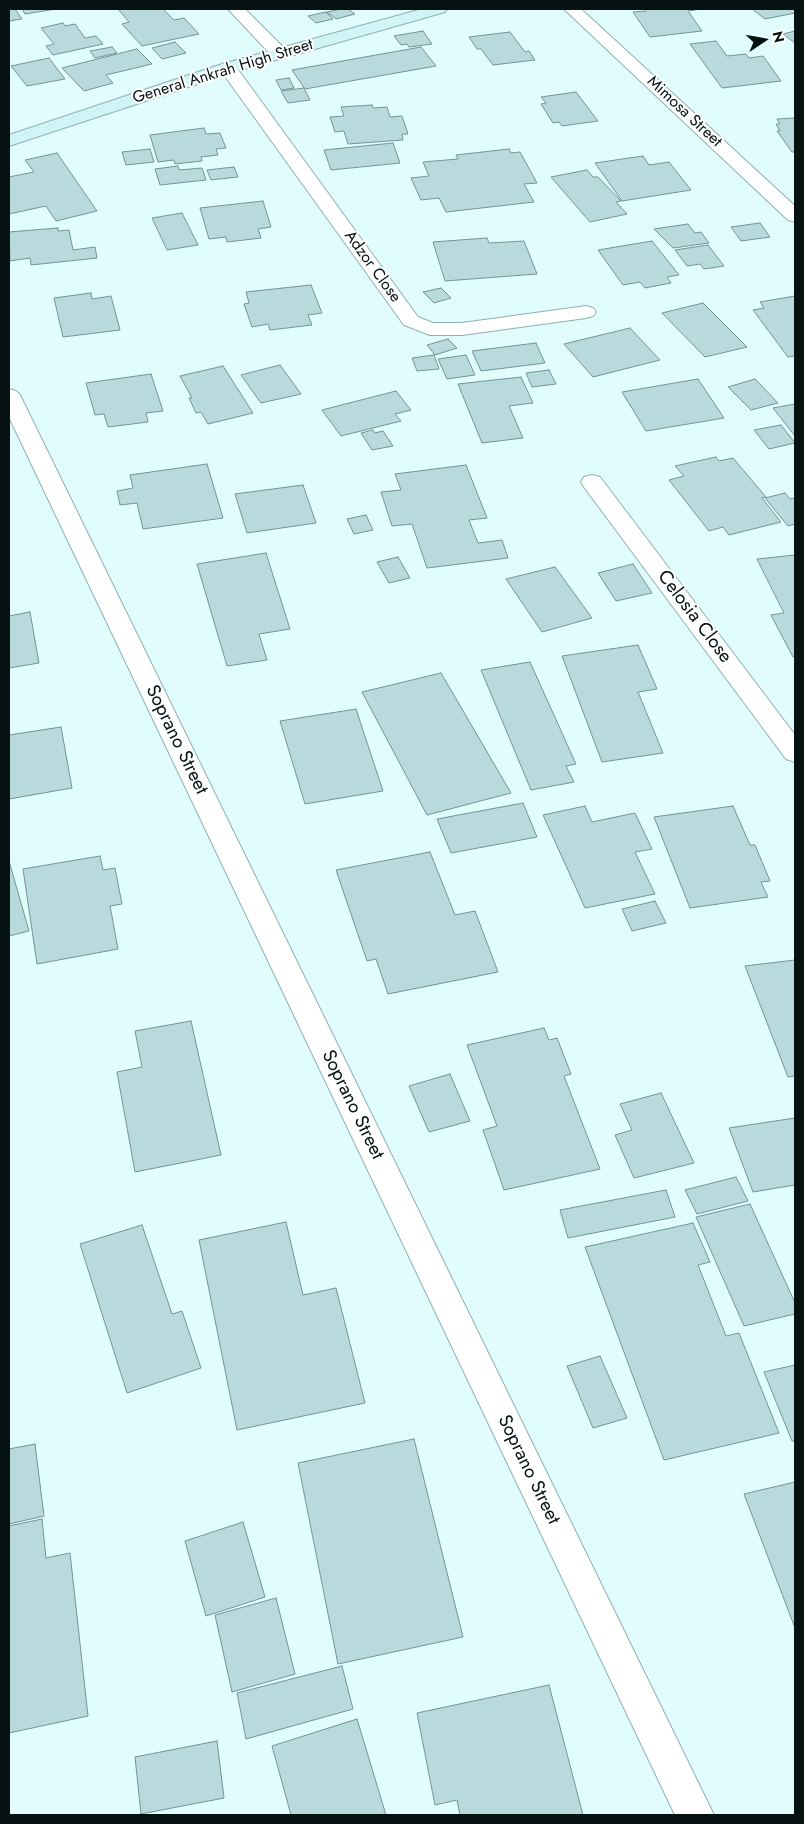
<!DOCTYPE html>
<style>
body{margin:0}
#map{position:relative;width:804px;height:1824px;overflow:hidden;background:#e0fcfd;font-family:Jost,sans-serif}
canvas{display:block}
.frame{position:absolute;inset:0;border:10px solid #061112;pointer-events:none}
.north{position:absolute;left:739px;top:15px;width:50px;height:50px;-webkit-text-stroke:4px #fff;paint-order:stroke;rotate:78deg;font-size:14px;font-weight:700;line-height:20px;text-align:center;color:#061112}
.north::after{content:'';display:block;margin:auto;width:18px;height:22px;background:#061112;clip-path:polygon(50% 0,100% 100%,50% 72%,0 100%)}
</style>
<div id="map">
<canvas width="804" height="1824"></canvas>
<div class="frame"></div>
<div class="north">N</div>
</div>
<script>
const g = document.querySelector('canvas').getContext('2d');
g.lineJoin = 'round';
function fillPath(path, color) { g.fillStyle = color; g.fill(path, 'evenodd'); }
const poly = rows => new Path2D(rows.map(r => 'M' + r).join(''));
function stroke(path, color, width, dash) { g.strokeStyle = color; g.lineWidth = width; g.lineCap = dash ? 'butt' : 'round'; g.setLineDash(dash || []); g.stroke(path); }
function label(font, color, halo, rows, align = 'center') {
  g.font = font + ' Jost,sans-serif'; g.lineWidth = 4; g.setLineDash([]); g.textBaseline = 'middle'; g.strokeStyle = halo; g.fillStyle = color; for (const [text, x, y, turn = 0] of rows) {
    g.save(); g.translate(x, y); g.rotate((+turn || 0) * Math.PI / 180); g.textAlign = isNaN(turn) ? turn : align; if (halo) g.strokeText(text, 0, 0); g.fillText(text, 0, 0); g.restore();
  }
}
const building = poly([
 [9,9,15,9,22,19,9,21,9,9],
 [22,9,56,9,25,14,22,9],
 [118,9,163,9,174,20,184,18,199,34,142,46,122,24,129,22,118,9],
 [341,9,348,9,355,14,336,19,327,12,341,9],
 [645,9,701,9,688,11,702,31,650,37,633,12,646,11,645,9],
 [752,9,795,9,795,13,765,19,752,9],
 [326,12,333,19,316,23,308,16,326,12],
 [63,23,65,26,75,24,85,38,96,36,103,44,53,55,46,46,54,44,41,28,63,23],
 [423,31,432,44,409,47,407,44,401,45,394,36,423,31],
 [795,31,795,43,783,34,795,31],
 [510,32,525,52,529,51,535,60,493,65,481,49,477,49,469,37,510,32],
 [716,41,727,56,746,54,749,58,763,56,781,81,722,88,690,44,716,41],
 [175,42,186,53,162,59,152,48,175,42],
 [112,47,117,53,95,58,90,51,112,47],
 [421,47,436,66,305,89,292,70,421,47],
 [137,49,152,64,106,75,113,83,84,91,62,68,137,49],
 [49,58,65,79,27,86,11,66,49,58],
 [289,78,294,88,281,90,276,80,289,78],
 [304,88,310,100,288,103,281,91,304,88],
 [576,92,598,121,562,126,559,122,553,123,541,104,546,103,541,97,576,92],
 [372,105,373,108,387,107,390,117,402,116,408,134,402,134,403,140,348,144,344,131,335,132,330,117,344,116,341,107,372,105],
 [795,118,795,152,792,152,777,131,780,131,776,124,780,124,777,119,795,118],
 [204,128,206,134,220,133,226,148,216,149,218,155,201,157,202,161,175,164,174,160,158,162,150,135,204,128],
 [393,143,400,163,331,170,324,150,393,143],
 [150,149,154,162,126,165,122,152,150,149],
 [509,149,511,153,520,152,537,183,524,184,534,202,446,212,439,198,421,200,411,178,429,176,423,162,458,159,456,155,509,149],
 [57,153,97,211,56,221,46,206,9,214,9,177,34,172,25,160,57,153],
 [643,156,649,165,669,162,691,190,622,201,595,163,643,156],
 [178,166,179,170,202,168,206,180,160,185,155,169,178,166],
 [234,167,238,177,211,180,207,170,234,167],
 [587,170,593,177,598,177,621,201,616,202,627,214,590,222,551,177,587,170],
 [263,201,271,227,258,229,261,238,227,242,226,237,209,239,200,208,263,201],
 [182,213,198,245,167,250,152,218,182,213],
 [760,223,770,237,741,241,731,227,760,223],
 [688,224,695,233,701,232,709,243,673,248,654,229,688,224],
 [58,228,58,231,69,230,73,250,95,247,97,258,31,265,30,258,10,261,9,232,58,228],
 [487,238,489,243,524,241,537,274,445,281,433,242,487,238],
 [652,241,679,275,667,277,671,283,645,288,640,282,623,285,598,250,652,241],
 [708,245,724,266,704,269,700,264,687,266,675,250,708,245],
 [311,285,322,313,308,315,312,325,270,330,268,324,252,327,244,304,249,303,246,292,311,285],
 [441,288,451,298,434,303,423,292,441,288],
 [91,293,92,299,111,296,120,330,63,337,54,298,91,293],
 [795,296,795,356,788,357,753,310,764,308,760,302,795,296],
 [703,303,747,347,705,357,662,313,703,303],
 [630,328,660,360,593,377,564,344,630,328],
 [448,339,457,348,435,355,427,345,448,339],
 [536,343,545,363,481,371,472,351,536,343],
 [434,355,439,369,417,371,412,358,434,355],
 [466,355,475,375,447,379,438,359,466,355],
 [280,365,301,394,261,403,241,375,280,365],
 [223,366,253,413,208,424,201,412,196,413,189,398,192,398,180,376,223,366],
 [549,370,556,384,532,387,526,373,549,370],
 [151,374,163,411,146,413,148,422,108,427,104,414,95,415,86,383,151,374],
 [521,377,533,403,509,406,523,438,482,443,458,384,521,377],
 [698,379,724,418,646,431,622,392,698,379],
 [755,379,778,403,751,410,728,387,755,379],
 [396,391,411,410,395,414,401,421,341,436,322,410,396,391],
 [795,404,795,436,773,408,795,404],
 [781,425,795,443,769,449,754,430,781,425],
 [373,430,375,433,383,431,393,446,372,450,361,433,373,430],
 [716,457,719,461,733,458,766,497,762,498,781,522,729,535,723,527,709,531,669,480,684,476,675,466,716,457],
 [207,464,223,518,143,529,137,503,120,505,117,491,133,488,130,475,207,464],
 [466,465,487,518,469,520,478,543,502,540,508,558,427,568,412,524,392,526,381,492,401,490,395,474,466,465],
 [303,485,316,523,247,533,235,494,303,485],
 [785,493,790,499,795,498,795,524,788,526,765,498,785,493],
 [366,515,373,530,354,534,347,519,366,515],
 [266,553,290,629,259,634,267,660,227,666,197,564,266,553],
 [795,555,795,657,793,657,771,615,784,613,757,559,795,555],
 [398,557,410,578,389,583,377,562,398,557],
 [633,564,652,593,616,601,598,573,633,564],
 [555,567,592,618,542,632,506,579,555,567],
 [30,612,39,663,9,668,9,616,30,612],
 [638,645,657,689,638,692,663,753,602,762,562,656,638,645],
 [530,662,576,764,566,766,574,782,531,790,481,670,530,662],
 [441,673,511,793,427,815,362,692,441,673],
 [356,709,383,791,305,804,280,721,356,709],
 [61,727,72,788,9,799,9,735,61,727],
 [523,803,537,837,451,853,437,819,523,803],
 [585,806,592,822,635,813,652,849,635,852,655,894,585,908,543,815,585,806],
 [733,806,750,845,755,845,770,881,761,882,768,897,690,908,654,817,733,806],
 [430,852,455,915,475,911,498,972,388,994,376,959,367,961,336,870,430,852],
 [100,856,103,870,115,868,122,904,110,906,118,949,37,964,23,869,100,856],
 [9,861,29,931,9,936,9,861],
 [655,901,666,923,632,931,622,909,655,901],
 [795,960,795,1076,788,1077,745,966,795,960],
 [191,1021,221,1155,135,1172,117,1072,142,1067,135,1031,191,1021],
 [544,1028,549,1040,557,1038,571,1074,564,1076,600,1169,504,1190,483,1130,497,1126,467,1045,544,1028],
 [450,1074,470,1121,429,1132,409,1086,450,1074],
 [661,1093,694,1163,634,1178,615,1135,632,1130,620,1104,661,1093],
 [795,1118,795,1185,753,1192,729,1128,795,1118],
 [736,1177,748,1201,697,1214,685,1190,736,1177],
 [666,1190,675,1217,568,1238,560,1210,666,1190],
 [750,1204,795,1303,795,1314,744,1326,696,1217,750,1204],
 [286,1222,303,1295,336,1288,365,1403,237,1430,199,1240,286,1222],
 [693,1223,710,1262,698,1265,726,1336,739,1333,779,1433,664,1460,585,1247,693,1223],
 [142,1225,172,1314,182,1311,201,1368,127,1393,80,1244,142,1225],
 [600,1356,627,1418,593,1428,567,1366,600,1356],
 [795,1365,795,1441,792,1441,764,1372,795,1365],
 [414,1439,463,1637,338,1664,298,1463,414,1439],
 [35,1444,44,1516,9,1524,9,1449,35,1444],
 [795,1482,795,1628,744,1494,795,1482],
 [42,1519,46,1558,70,1553,88,1716,9,1733,9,1526,42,1519],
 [243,1522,265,1597,206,1616,185,1541,243,1522],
 [276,1598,295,1674,232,1692,215,1615,276,1598],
 [342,1666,353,1709,246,1739,237,1693,342,1666],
 [549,1685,583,1815,460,1815,457,1800,435,1805,417,1713,549,1685],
 [357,1719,386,1815,291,1815,272,1746,357,1719],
 [217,1741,224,1798,141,1814,135,1757,217,1741]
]);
fillPath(building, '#b9dadc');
stroke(building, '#739395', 1);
const minor = poly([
 [228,9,245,9,285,49,287,53,285,57,273,57,228,9],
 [564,9,581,9,795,206,795,222,788,220,564,9],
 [228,63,234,64,418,317,433,323,462,323,586,306,593,308,596,312,593,316,586,318,462,335,430,335,404,325,219,68,222,64,228,63],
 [9,389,16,391,20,395,714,1815,675,1815,9,417,9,389],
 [592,475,600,477,795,735,795,762,786,759,584,487,581,482,584,477,592,475]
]);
const secondary = poly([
 [422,9,447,9,445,12,234,72,9,146,9,135,222,64,422,9]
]);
stroke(minor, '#90b0b2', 2);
stroke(secondary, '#90b0b2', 2);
fillPath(minor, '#fff');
fillPath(secondary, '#d1f4f6');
label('16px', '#061112', '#fff', [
 ["General Ankrah High Street",223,72,-17],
 ["Mimosa Street",684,112,43],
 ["Adzor Close",372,267,54]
]);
label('19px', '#061112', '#fff', [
 ["Celosia Close",694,617,53],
 ["Soprano Street",176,740,64],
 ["Soprano Street",352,1105,64],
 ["Soprano Street",528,1470,64]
]);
</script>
